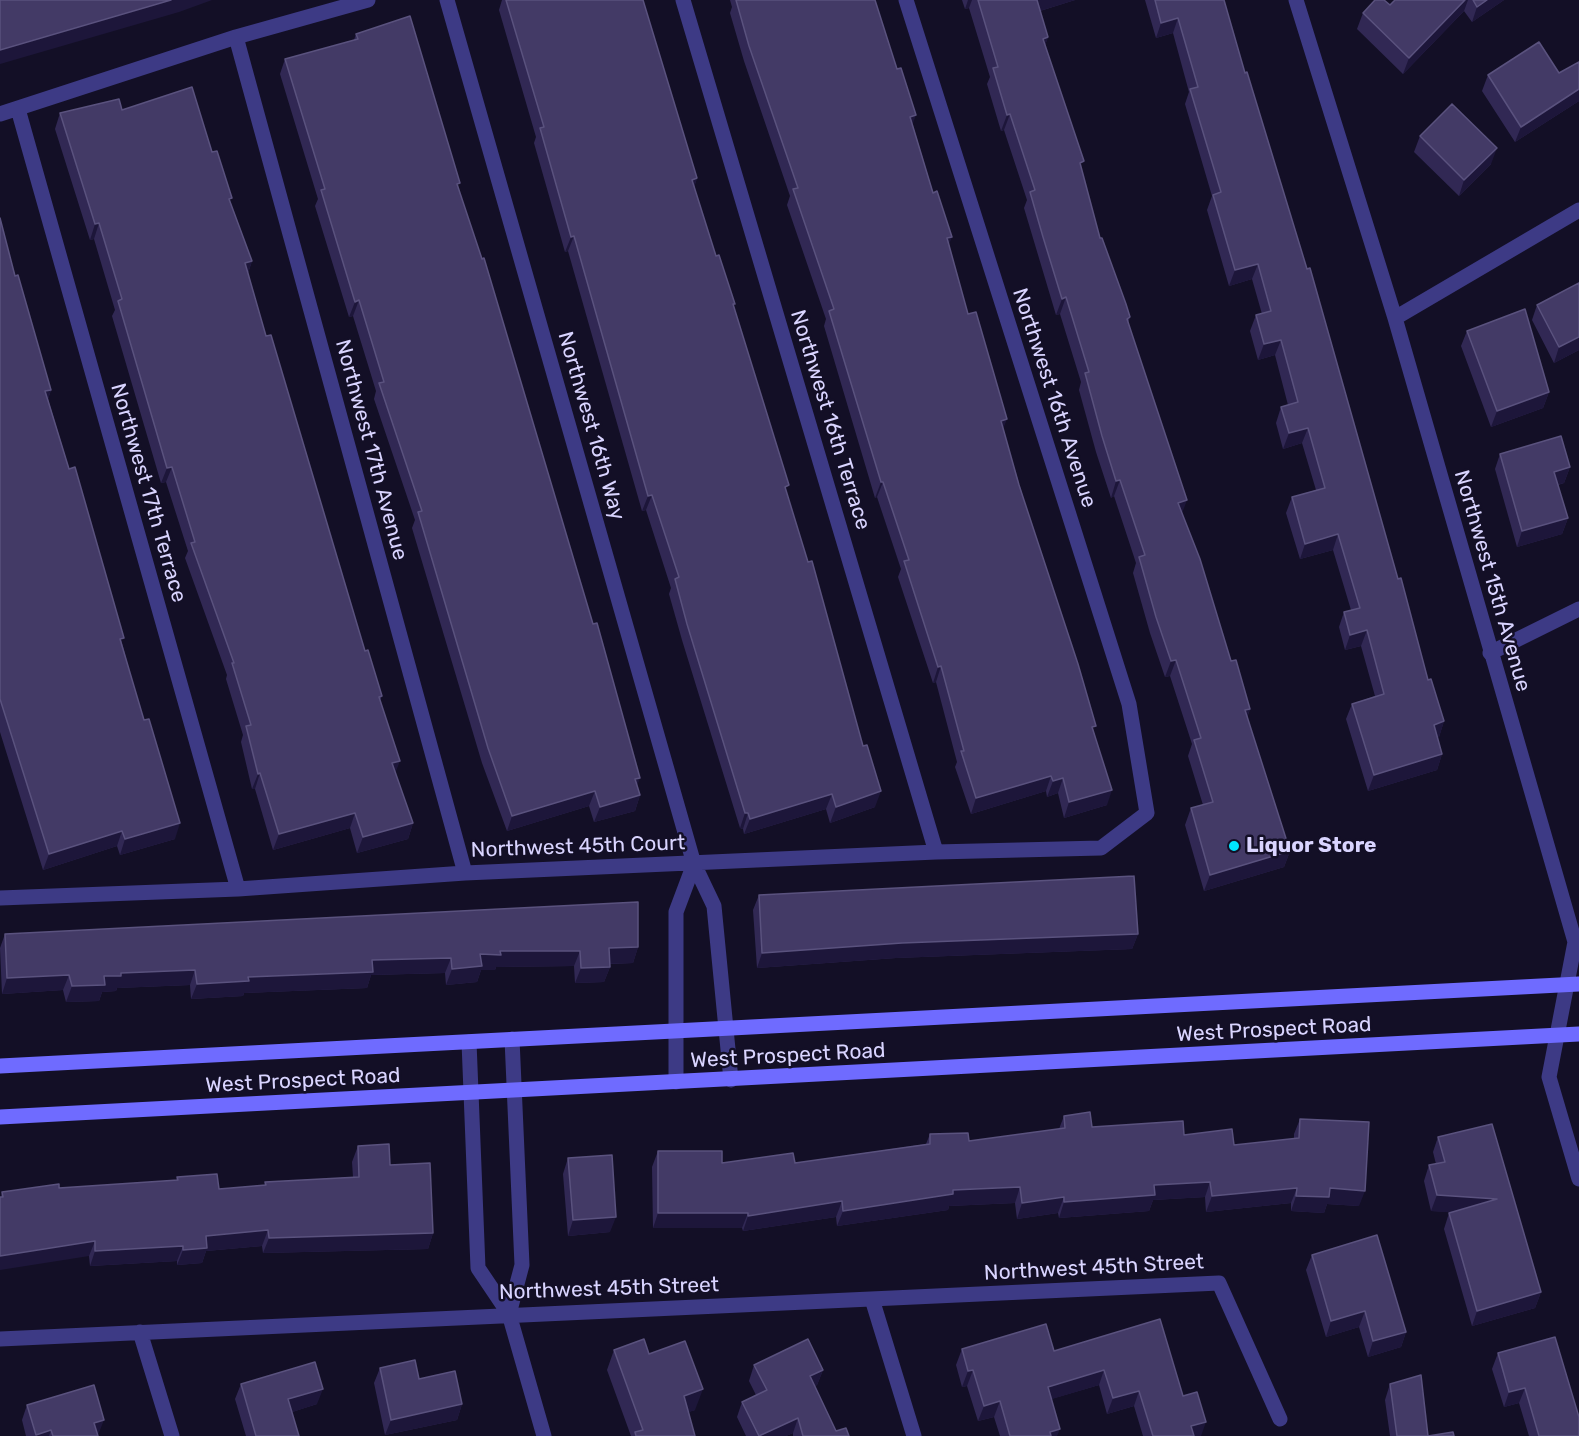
<!DOCTYPE html>
<style>
body{margin:0}
canvas{display:block;background:#130f26}
</style>
<canvas width="1579" height="1436"></canvas>
<script>
const g = document.querySelector('canvas').getContext('2d');
g.lineJoin = 'round';
const poly = rows => new Path2D(rows.map(r => 'M' + r).join(''));
function stroke(path, color, width, dash) { g.strokeStyle = color; g.lineWidth = width; g.lineCap = dash ? 'butt' : 'round'; g.setLineDash(dash || []); g.stroke(path); }
function fillPath(path, color) { g.fillStyle = color; g.fill(path, 'evenodd'); }
function label(font, color, halo, rows, align = 'center') {
  g.font = font + ' Rubik,sans-serif'; g.lineWidth = 5; g.setLineDash([]); g.textBaseline = 'middle'; g.strokeStyle = halo; g.fillStyle = color; for (const [text, x, y, turn = 0] of rows) {
    g.save(); g.translate(x, y); g.rotate((+turn || 0) * Math.PI / 180); g.textAlign = isNaN(turn) ? turn : align; if (halo) g.strokeText(text, 0, 0); g.fillText(text, 0, 0); g.restore();
  }
}
stroke(poly([
 [447,0,694,864,714,906,731,1080],
 [683,0,936,852],
 [1296,0,1395,318,1575,942,1549,1077,1579,1179],
 [236,37,465,873],
 [18,109,238,889],
 [0,114,236,37,368,0],
 [1395,318,1579,210],
 [1490,653,1579,609],
 [0,898,238,889,465,873,936,852,1101,848,1147,813,1129,704,906,0],
 [469,1042,478,1268,509,1314,544,1436],
 [676,1082,676,912,694,864],
 [872,1299,914,1436],
 [509,1314,522,1265,512,1039],
 [140,1332,172,1436],
 [0,1339,1219,1283,1280,1419]
]), '#3d3a85', 15);
stroke(poly([
 [0,1066,1579,984],
 [0,1117,1579,1034]
]), '#6f6bff', 15);
fillPath(poly([
 [502,0,643,0,697,178,694,187,716,256,734,307,875,807,830,823,826,809,744,834,743,829,740,828,682,640,669,594,671,588,646,510,642,511,568,251,565,252,534,143,536,137,499,10],
 [730,0,875,0,949,245,968,314,1094,732,1107,805,1064,818,1058,793,1047,797,1046,791,971,814,955,767,957,762,936,682,933,683,898,577,901,569,877,497,875,498,824,326,826,319,787,205,790,196,744,61,730,13,732,7],
 [962,0,1075,0,1040,11,1048,37,1045,45,1081,168,1100,238,1130,317,1128,323,1182,513,1231,661,1250,709,1247,718,1290,851,1284,867,1204,891,1185,825,1191,808,1203,805,1188,756,1192,744,1170,676,1165,677,1150,633,1133,573,1136,563,1114,496,1111,498,1096,452,1079,390,1081,382,1060,314,1056,315,1024,208,1027,200,1004,130,1001,131,987,84,990,77,969,8,965,9],
 [1145,0,1224,0,1245,73,1428,680,1444,721,1439,737,1437,737,1442,754,1437,770,1368,791,1346,719,1352,704,1375,696,1361,646,1345,650,1339,627,1344,612,1351,610,1333,550,1300,559,1286,513,1292,497,1316,490,1302,443,1283,449,1276,423,1281,407,1288,405,1275,355,1258,360,1250,331,1256,315,1262,314,1252,279,1229,286,1207,210,1212,196,1185,104,1189,92,1173,33,1156,38],
 [1395,0,1504,0,1472,22,1464,11,1403,74,1357,29,1363,13,1390,5],
 [356,34,458,189,640,795,635,811,594,822,589,806,507,831,482,763,412,528,415,520,374,399,376,391,353,316,349,317,315,206,318,199,280,74,285,59,354,40],
 [1579,62,1579,101,1515,142,1482,91,1488,75,1559,73],
 [122,110,212,152,252,261,248,273,266,336,365,651,382,696,380,700,395,773,413,823,408,839,357,853,350,828,273,850,255,789,252,789,241,742,243,735,226,679,227,675,185,558,188,551,166,482,161,483,112,316,115,310,94,239,90,240,55,129,60,113],
 [1420,136,1491,164,1459,196,1414,152],
 [0,218,15,276,51,390,48,399,122,643,175,839,120,855,117,846,43,870,0,732],
 [1537,305,1579,350,1554,363,1532,320],
 [1467,331,1549,392,1543,408,1491,427,1461,346],
 [1500,454,1570,467,1564,483,1558,485,1568,518,1562,534,1517,547,1495,469],
 [759,895,1138,934,1132,949,896,958,757,968,753,910],
 [5,934,638,947,633,963,610,964,610,967,604,982,575,983,574,966,496,967,495,970,481,970,477,982,446,985,445,973,371,975,367,988,244,993,243,996,191,999,190,985,117,988,116,991,102,992,99,1001,66,1002,63,990,2,994,0,948],
 [1064,1116,1092,1127,1184,1135,1234,1145,1294,1139,1294,1134,1300,1119,1359,1206,1327,1204,1324,1213,1291,1211,1291,1203,1206,1212,1205,1197,1153,1200,1149,1211,1059,1218,1058,1213,1017,1219,1015,1203,949,1206,948,1210,837,1226,836,1217,743,1231,742,1228,653,1228,652,1167,658,1151,722,1163,795,1163,926,1144,930,1134,969,1141,1059,1129],
 [1438,1137,1541,1292,1535,1308,1472,1326,1444,1229,1449,1213,1454,1212,1431,1211,1424,1181,1429,1165,1436,1164,1433,1152],
 [358,1146,390,1165,433,1233,428,1249,263,1253,262,1246,206,1251,202,1263,177,1265,177,1261,90,1266,89,1256,1,1197,2,1192,176,1180,177,1177,219,1189,264,1185,265,1182,353,1177,352,1162],
 [568,1158,610,1232,568,1236,563,1174],
 [1312,1255,1406,1332,1401,1347,1368,1357,1359,1327,1326,1337,1306,1270],
 [962,1349,1054,1351,1183,1396,1201,1436,1143,1436,1134,1406,1107,1414,1099,1385,1051,1399,1057,1436,1000,1436,994,1417,978,1421,967,1386,962,1387,956,1365],
 [614,1350,649,1354,695,1410,688,1412,695,1436,631,1436,607,1370],
 [1498,1353,1579,1436,1529,1436,1519,1403,1504,1407,1492,1369],
 [754,1365,823,1370,817,1385,815,1386,836,1431,849,1436,793,1436,793,1433,786,1436,746,1436,737,1417,742,1402,756,1395,749,1381],
 [380,1368,419,1379,462,1404,457,1420,385,1435,374,1383],
 [241,1384,317,1404,292,1412,299,1436,246,1436,235,1399],
 [1390,1384,1428,1436,1454,1436,1390,1436,1385,1400],
 [27,1405,98,1435,98,1436,26,1436,22,1420]
]), '#312854');
fillPath(poly([
 [171,0,212,0,179,12,0,64,0,50],
 [968,0,972,0,969,8,965,9],
 [1035,0,1075,0,1030,14],
 [1465,0,1468,0,1464,11,1403,74,1409,58],
 [1487,0,1504,0,1472,22,1477,7],
 [1178,18,1173,33,1156,38,1161,23],
 [1048,37,1042,54,1043,39],
 [1579,89,1579,101,1515,142,1521,127],
 [1010,114,1004,130,1001,131,1007,115],
 [916,115,910,131,910,117],
 [1497,148,1491,164,1459,196,1464,180],
 [697,178,692,194,692,180],
 [99,223,94,239,90,240,95,224],
 [574,236,568,251,565,252,571,237],
 [952,237,946,252,947,238],
 [252,261,247,276,245,263],
 [1258,264,1252,279,1229,286,1235,270],
 [1066,297,1060,314,1056,315,1062,299],
 [359,300,353,316,349,317,355,302],
 [1579,337,1579,350,1554,363,1559,347],
 [1281,340,1275,355,1258,360,1264,344],
 [51,390,46,405,45,391],
 [1549,392,1543,408,1491,427,1497,411],
 [1007,419,1001,434,1001,421],
 [1308,428,1302,443,1283,449,1289,433],
 [172,467,166,482,161,483,167,468],
 [1570,467,1564,483,1549,487,1554,472],
 [1120,480,1114,496,1111,498,1116,481],
 [881,482,883,482,877,497,875,498],
 [652,495,646,510,642,511,648,496],
 [1187,500,1181,516,1178,503],
 [1568,518,1562,534,1517,547,1522,531],
 [1338,534,1333,550,1300,559,1305,544],
 [1367,630,1361,646,1345,650,1350,635],
 [1176,660,1170,676,1165,677,1171,661],
 [941,666,936,682,933,683,938,667],
 [1250,709,1244,725,1245,710],
 [1444,721,1439,737,1428,740,1434,725],
 [1442,754,1437,770,1368,791,1374,775],
 [400,761,394,776,392,763],
 [260,773,255,789,252,789,258,774],
 [1051,776,1046,791,971,814,976,798],
 [640,778,634,794,635,779],
 [1063,778,1058,793,1047,797,1053,781],
 [1112,790,1107,805,1064,818,1069,802],
 [595,791,589,806,507,831,512,816],
 [881,791,875,807,830,823,836,807],
 [832,794,826,809,744,834,750,819],
 [640,795,635,811,594,822,600,807],
 [355,813,350,828,273,850,279,834],
 [745,813,748,813,743,829,740,828],
 [180,823,175,839,120,855,125,839],
 [413,823,408,839,357,853,363,837],
 [122,831,117,846,43,870,49,854],
 [1290,851,1284,867,1204,891,1210,875],
 [1138,934,1132,949,896,958,757,968,762,953,902,943],
 [638,947,633,963,604,964,609,948],
 [500,951,580,951,574,966,496,967,495,970,481,970,477,982,446,985,452,969,480,954],
 [451,958,445,973,371,975,367,988,244,993,243,996,191,999,197,984,372,960],
 [610,967,604,982,575,983,581,968],
 [195,970,190,985,117,988,116,991,102,992,99,1001,66,1002,72,986,104,976,121,973],
 [69,975,63,990,2,994,7,978],
 [1210,1182,1205,1197,1153,1200,1149,1211,1059,1218,1064,1202,1154,1185],
 [1020,1187,1015,1203,949,1206,948,1210,837,1226,843,1211,953,1190],
 [1297,1188,1291,1203,1206,1212,1212,1196],
 [1330,1188,1365,1191,1359,1206,1327,1204,1324,1213,1291,1211,1296,1196],
 [1437,1195,1497,1199,1491,1215,1431,1211],
 [1064,1197,1058,1213,1017,1219,1022,1203],
 [842,1201,836,1217,743,1231,748,1216],
 [658,1213,748,1213,742,1228,653,1228],
 [616,1217,610,1232,568,1236,573,1220],
 [268,1230,262,1246,206,1251,202,1263,177,1265,183,1250,206,1236],
 [433,1233,428,1249,263,1253,269,1238],
 [95,1241,89,1256,0,1270,0,1256],
 [183,1246,177,1261,90,1266,95,1251],
 [1541,1292,1535,1308,1472,1326,1477,1311],
 [1365,1311,1359,1327,1326,1337,1331,1321],
 [1406,1332,1401,1347,1368,1357,1373,1341],
 [823,1370,817,1385,804,1391,810,1376],
 [973,1370,967,1386,962,1387,968,1371],
 [1104,1370,1099,1385,1042,1402,1048,1387],
 [1525,1388,1519,1403,1504,1407,1509,1392],
 [323,1389,317,1404,283,1415,288,1399],
 [703,1389,695,1410,676,1417,684,1396],
 [1139,1391,1134,1406,1107,1414,1113,1398],
 [1000,1401,994,1417,978,1421,984,1406],
 [462,1404,457,1420,385,1435,391,1420],
 [798,1418,793,1433,786,1436,760,1436],
 [104,1420,98,1435,94,1423],
 [1206,1422,1201,1436,1188,1436,1191,1426],
 [1060,1429,1057,1436,1048,1436,1050,1432],
 [51,1430,49,1436,35,1436,36,1435]
]), '#1d163a');
const building = poly([
 [0,0,171,0,0,50,0,0],
 [506,0,643,0,697,178,692,180,716,256,719,255,735,304,733,304,789,485,785,487,808,562,812,561,863,746,867,745,881,791,836,807,832,794,750,819,748,813,745,813,687,624,675,579,679,577,652,495,648,496,574,236,571,237,540,128,544,127,506,0],
 [736,0,875,0,897,69,901,68,916,115,910,117,933,193,937,191,952,237,947,238,968,314,976,312,1007,419,1001,421,1019,485,1078,664,1096,726,1092,727,1112,790,1069,802,1063,778,1053,781,1051,776,976,798,961,751,964,751,941,666,938,667,904,561,909,560,883,482,881,482,829,311,834,309,793,189,798,188,749,46,736,0],
 [978,0,1037,0,1048,37,1043,39,1084,161,1080,163,1100,238,1102,238,1126,304,1130,317,1127,319,1187,500,1178,503,1200,559,1231,661,1236,660,1250,709,1245,710,1290,851,1210,875,1191,808,1213,802,1194,740,1201,738,1176,660,1171,661,1156,617,1139,557,1145,555,1120,480,1116,481,1102,436,1085,373,1089,372,1066,297,1062,299,1043,237,1030,192,1035,190,1010,114,1007,115,993,68,998,67,978,0],
 [1155,0,1224,0,1245,73,1247,72,1307,269,1310,268,1398,579,1401,578,1428,680,1431,679,1444,721,1434,725,1442,754,1374,775,1352,704,1384,694,1367,630,1350,635,1344,612,1360,608,1338,534,1305,544,1292,497,1325,488,1308,428,1289,433,1281,407,1298,402,1281,340,1264,344,1256,315,1271,311,1258,264,1235,270,1213,195,1221,192,1190,89,1198,87,1178,18,1161,23,1155,0],
 [1375,0,1384,0,1390,5,1395,0,1465,0,1409,58,1363,13,1375,0],
 [1473,0,1487,0,1477,7,1473,0],
 [410,16,460,183,457,184,482,259,484,258,593,624,597,623,640,778,635,779,640,795,600,807,595,791,512,816,488,748,418,512,422,511,379,383,384,382,359,300,355,302,321,190,325,189,285,59,358,39,356,34,410,16],
 [1539,42,1559,73,1579,62,1579,89,1521,127,1488,75,1539,42],
 [192,87,212,152,217,151,232,198,229,199,252,261,245,263,266,336,271,335,365,651,368,650,382,696,379,697,400,761,392,763,413,823,363,837,355,813,279,834,260,773,258,774,246,726,251,725,232,663,234,663,191,543,195,542,172,467,167,468,118,301,122,299,99,223,95,224,60,113,119,99,122,110,192,87],
 [1452,104,1497,148,1464,180,1420,136,1452,104],
 [0,218,15,276,18,275,51,390,45,391,69,469,75,467,124,638,120,639,144,720,149,719,180,823,125,839,122,831,49,854,0,699,0,218],
 [1579,283,1579,337,1559,347,1537,305,1579,283],
 [1525,309,1549,392,1497,411,1467,331,1525,309],
 [1561,436,1570,467,1554,472,1568,518,1522,531,1500,454,1561,436],
 [1134,876,1138,934,902,943,762,953,759,895,1134,876],
 [638,902,638,947,609,948,610,967,581,968,580,951,500,951,501,955,480,954,482,966,452,969,451,958,372,960,373,972,248,977,249,981,197,984,195,970,121,973,121,976,104,976,105,985,72,986,69,975,7,978,5,934,638,902],
 [1090,1112,1092,1127,1183,1121,1184,1135,1232,1129,1234,1145,1299,1138,1300,1119,1369,1122,1365,1191,1330,1188,1329,1197,1296,1196,1297,1188,1212,1196,1210,1182,1154,1185,1155,1195,1064,1202,1064,1197,1022,1203,1020,1187,953,1190,953,1194,843,1211,842,1201,748,1216,748,1213,658,1213,658,1151,722,1151,722,1163,793,1153,795,1163,930,1144,930,1134,968,1133,969,1141,1065,1128,1064,1116,1090,1112],
 [1492,1124,1541,1292,1477,1311,1449,1213,1497,1199,1437,1195,1429,1165,1445,1162,1438,1137,1492,1124],
 [389,1144,390,1165,430,1163,433,1233,269,1238,268,1230,206,1236,207,1248,183,1250,183,1246,95,1251,95,1241,0,1256,0,1197,3,1197,2,1192,59,1184,59,1188,178,1180,177,1177,217,1174,219,1189,266,1185,265,1182,359,1177,358,1146,389,1144],
 [612,1155,616,1217,573,1220,568,1158,612,1155],
 [1377,1235,1406,1332,1373,1341,1365,1311,1331,1321,1312,1255,1377,1235],
 [1160,1319,1183,1396,1197,1392,1206,1422,1191,1426,1194,1436,1153,1436,1139,1391,1113,1398,1104,1370,1048,1387,1060,1429,1050,1432,1051,1436,1010,1436,1000,1401,984,1406,973,1370,968,1371,962,1349,1046,1324,1054,1351,1160,1319],
 [1555,1337,1579,1417,1579,1436,1539,1436,1525,1388,1509,1392,1498,1353,1555,1337],
 [644,1339,649,1354,685,1341,703,1389,684,1396,695,1436,636,1436,635,1432,643,1430,614,1350,644,1339],
 [808,1339,823,1370,810,1376,836,1431,846,1428,849,1436,803,1436,798,1418,759,1436,742,1402,767,1390,754,1365,808,1339],
 [415,1360,419,1379,455,1371,462,1404,391,1420,380,1368,415,1360],
 [315,1362,323,1389,288,1399,299,1436,256,1436,241,1384,315,1362],
 [1421,1375,1428,1436,1453,1432,1454,1436,1397,1436,1390,1384,1421,1375],
 [94,1385,104,1420,94,1423,98,1436,53,1436,51,1430,36,1435,27,1405,94,1385]
]);
fillPath(building, '#433a66');
stroke(building, '#5a527e', 1.5);
for (const [x, y, r, color] of [
 [1234,846,6,"#00e5ff"]
]) { const dot = new Path2D(); dot.arc(x, y, r, 0, 2 * Math.PI); g.fillStyle = color; g.fill(dot); stroke(dot, '#130f26', 2); }
label('21px', '#d9d4ff', '#130f26', [
 ["Northwest 16th Avenue",1054,398,72],
 ["Northwest 16th Terrace",830,420,73],
 ["Northwest 16th Way",591,426,74],
 ["Northwest 17th Avenue",371,450,75],
 ["Northwest 17th Terrace",148,493,74],
 ["Northwest 15th Avenue",1492,581,74],
 ["Northwest 45th Court",578,847,-2],
 ["West Prospect Road",1274,1030,-3],
 ["West Prospect Road",788,1056,-3],
 ["West Prospect Road",303,1081,-3],
 ["Northwest 45th Street",1094,1268,-3],
 ["Northwest 45th Street",609,1289,-2]
]);
label('bold 21px', '#d9d4ff', '#130f26', [
 ["Liquor Store",1246,846]
], 'left');
</script>
